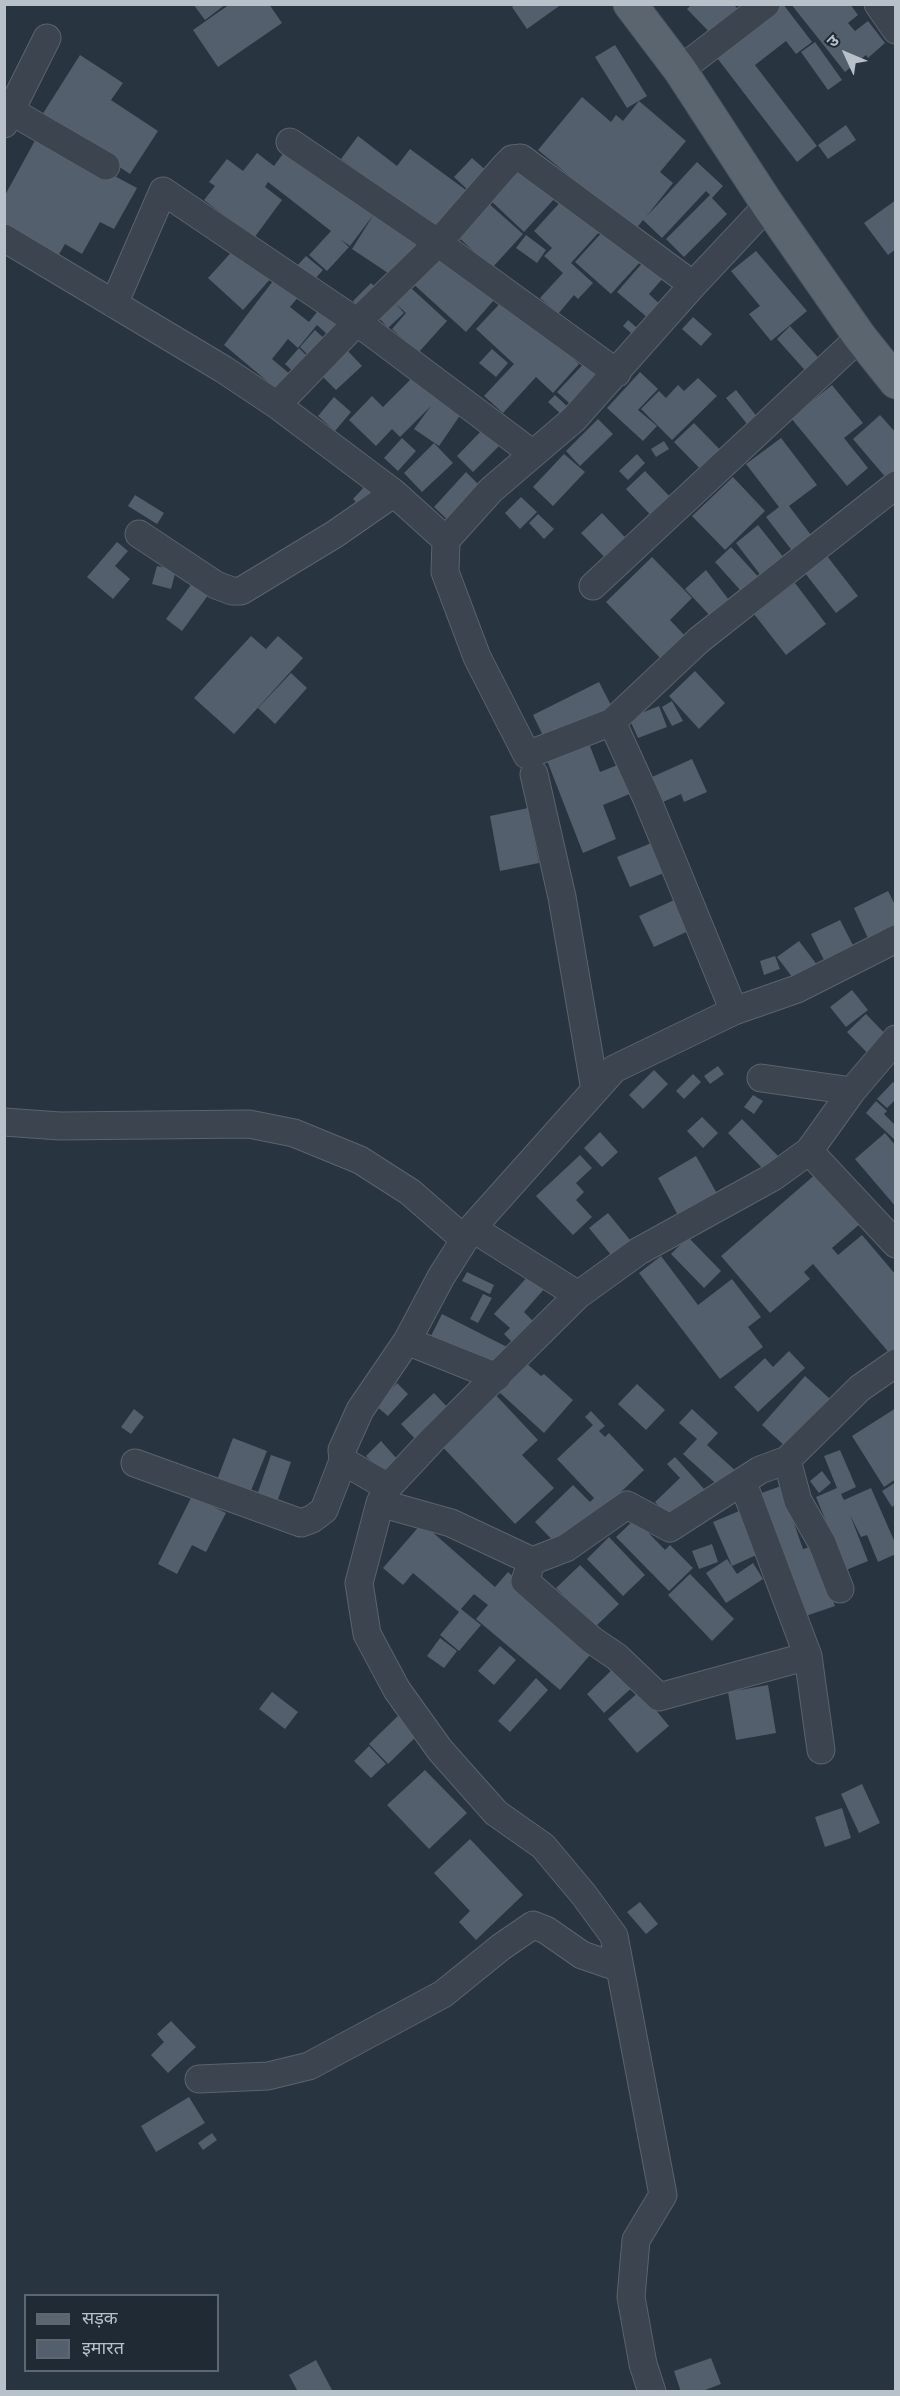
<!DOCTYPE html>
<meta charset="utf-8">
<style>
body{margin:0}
#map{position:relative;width:900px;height:2396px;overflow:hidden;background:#28343f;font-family:Helvetica,"Noto Sans Devanagari",sans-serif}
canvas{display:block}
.frame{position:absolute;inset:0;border:6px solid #b8c0ca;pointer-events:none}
.legend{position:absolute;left:24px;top:2294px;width:195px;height:78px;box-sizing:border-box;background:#202a35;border:2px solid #5d6671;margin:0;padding:8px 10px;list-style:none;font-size:18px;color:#b8c0ca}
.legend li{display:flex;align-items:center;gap:12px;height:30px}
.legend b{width:30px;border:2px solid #5d6671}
.north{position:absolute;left:816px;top:24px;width:60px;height:60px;-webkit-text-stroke:4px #202a35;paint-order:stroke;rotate:314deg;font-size:16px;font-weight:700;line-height:24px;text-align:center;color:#b8c0ca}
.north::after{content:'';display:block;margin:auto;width:21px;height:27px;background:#b8c0ca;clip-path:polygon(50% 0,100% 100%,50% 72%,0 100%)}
</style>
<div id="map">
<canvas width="900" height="2396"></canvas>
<div class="frame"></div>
<ul class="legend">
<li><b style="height:8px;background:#5a656f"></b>सड़क</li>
<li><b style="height:16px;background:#535f6d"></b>इमारत</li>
</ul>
<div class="north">उ</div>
</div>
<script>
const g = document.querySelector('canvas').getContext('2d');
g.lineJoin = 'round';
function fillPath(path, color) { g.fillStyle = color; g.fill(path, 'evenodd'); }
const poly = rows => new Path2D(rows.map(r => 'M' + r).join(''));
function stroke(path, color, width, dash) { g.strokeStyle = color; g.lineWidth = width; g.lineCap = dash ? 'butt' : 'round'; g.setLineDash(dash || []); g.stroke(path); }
fillPath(poly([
 [193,4,226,4,205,20],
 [230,4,269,4,282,23,218,67,193,30],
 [516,4,562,4,527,29,512,7],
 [692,4,733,4,742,13,716,39,687,9],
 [778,4,783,4,812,42,796,54,786,41,755,65,817,146,797,162,714,54],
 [791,4,850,4,858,15,848,23,855,31,868,21,885,43,868,58,866,55,845,72],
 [815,42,842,80,828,90,801,52],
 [615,45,647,96,627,108,595,57],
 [80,55,123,83,111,100,158,131,130,174,42,115],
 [582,97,611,122,616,115,623,121,639,101,686,141,660,172,673,183,646,217,697,162,723,186,712,198,727,214,684,257,666,239,710,195,706,191,662,238,643,220,635,230,538,150],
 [846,125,856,140,828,159,818,145],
 [38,135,137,188,114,229,100,222,82,254,65,244,58,256,4,227,4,197],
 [358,136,397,166,410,149,470,193,441,233,341,159],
 [290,144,424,239,391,275,352,249,374,214,350,246,340,239,349,247,327,271,309,255,331,231,268,182,265,187,282,200,254,238,204,200,215,186,209,182,227,159,243,171,257,153,274,166],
 [472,158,488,172,470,192,454,177],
 [523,165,556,197,524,232,490,200],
 [564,198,600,231,571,263,593,283,578,299,574,295,558,314,540,298,563,273,544,256,552,248,534,231],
 [896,200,896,249,888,255,864,223],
 [487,202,523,234,492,268,457,236],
 [605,229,641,261,611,294,575,262],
 [526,235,546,250,537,263,516,248],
 [237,246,272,277,243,310,208,278],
 [440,247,494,300,466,332,410,281],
 [756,251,807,311,771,341,749,314,760,306,731,271],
 [306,256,323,270,313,281,296,267],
 [645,260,664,277,649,294,666,310,654,323,617,292],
 [276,277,299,296,290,307,309,322,321,307,340,323,329,336,317,325,298,348,288,339,272,359,291,375,279,391,224,345],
 [371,283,377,289,358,306,353,301],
 [411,288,447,321,418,353,392,329,406,313,396,304],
 [506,297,579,364,553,393,536,377,503,413,484,396,514,364,476,329],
 [396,304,404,313,388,328,380,319],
 [693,317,712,334,701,346,682,329],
 [628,320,644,334,639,340,623,326],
 [790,326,824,364,810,376,777,339],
 [315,330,329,343,314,361,300,347],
 [299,348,311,360,297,375,285,364],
 [346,349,362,366,336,390,320,374],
 [492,349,508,363,496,377,479,363],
 [590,357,611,377,579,412,557,392],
 [640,372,658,389,638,410,657,426,643,441,607,408],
 [417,373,461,414,439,446,414,429,431,406,400,437,392,429,376,446,349,420,372,396,383,407],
 [698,378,717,396,672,440,641,409,659,391,666,398,678,385,684,391],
 [832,385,863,423,844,438,868,468,847,486,791,418],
 [736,390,762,423,752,430,726,398],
 [555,395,570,409,563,416,548,402],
 [334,397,351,412,335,431,318,416],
 [880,415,896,433,896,472,887,479,853,439],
 [598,419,613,434,580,466,566,451],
 [694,423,730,460,710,479,674,442],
 [485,427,502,443,473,472,457,456],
 [402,438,416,451,398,471,384,458],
 [781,438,817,485,789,506,817,543,797,557,766,517,779,507,746,464],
 [664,441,669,449,656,457,651,449],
 [434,443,453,463,422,492,404,473],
 [564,454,585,472,553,506,533,487],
 [637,454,645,463,628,480,619,471],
 [645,471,680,507,661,526,626,489],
 [466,472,482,488,450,522,434,507],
 [733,477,765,511,725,550,692,516],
 [366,485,378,497,365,511,353,499],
 [135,495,164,513,157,524,128,506],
 [521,497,537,512,520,529,505,513],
 [602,513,638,551,617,570,581,533],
 [538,514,554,529,544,539,529,523],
 [758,525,788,563,765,581,736,543],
 [117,542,128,551,115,566,130,579,113,599,87,577],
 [731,547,763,582,741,591,715,562],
 [827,556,858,596,836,613,805,573],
 [652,557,692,598,670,620,689,640,665,663,606,602],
 [157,566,176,570,171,589,152,584],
 [706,570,732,604,714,620,685,589],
 [193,582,209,594,182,631,166,619],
 [795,583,826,624,786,655,754,614],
 [251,636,266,649,278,636,303,658,234,734,194,698],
 [695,671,725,703,699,729,669,696],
 [291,673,307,688,275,724,258,708],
 [599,682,614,711,546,742,533,715],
 [672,701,683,721,672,726,662,707],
 [659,706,667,727,638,738,629,718],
 [588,741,600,772,625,762,637,791,603,805,616,839,583,853,546,758],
 [692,759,707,792,684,802,681,794,663,802,652,777],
 [528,808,539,863,500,871,490,816],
 [659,840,671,870,630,887,617,857],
 [888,891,896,907,896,935,872,947,854,908],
 [683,896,697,927,654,947,639,916],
 [840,920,856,951,827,966,811,934],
 [799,941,821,970,799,986,777,957],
 [775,956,780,969,764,975,760,961],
 [852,990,868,1010,846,1027,830,1007],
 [866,1014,893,1042,874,1060,847,1032],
 [718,1066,724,1074,710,1084,704,1076],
 [654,1070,668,1084,643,1109,629,1095],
 [693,1074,701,1082,684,1099,676,1091],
 [893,1082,896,1085,896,1099,887,1108,877,1099],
 [753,1095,763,1101,754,1114,744,1107],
 [876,1101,887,1111,884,1114,896,1126,896,1141,866,1113],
 [702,1117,718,1133,703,1148,687,1131],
 [742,1119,781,1159,767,1173,728,1133],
 [600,1132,618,1152,602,1167,584,1148],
 [885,1133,896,1146,896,1207,855,1159],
 [580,1155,592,1168,576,1183,584,1192,576,1200,592,1217,573,1235,536,1196],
 [696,1156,720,1199,681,1221,658,1178],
 [817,1173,861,1223,832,1248,838,1255,862,1235,896,1275,896,1352,891,1355,813,1264,804,1272,810,1279,770,1313,721,1256],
 [608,1213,635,1246,616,1261,589,1228],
 [688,1237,721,1271,704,1288,671,1254],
 [661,1256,698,1305,732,1279,761,1317,748,1327,763,1347,720,1379,639,1273],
 [467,1272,494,1285,490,1294,462,1281],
 [529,1275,545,1288,524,1312,538,1326,518,1348,504,1334,510,1328,494,1314],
 [483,1294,492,1298,478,1323,470,1319],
 [442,1314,509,1348,496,1373,429,1340],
 [789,1351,805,1368,758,1412,734,1387,765,1358,773,1367],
 [525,1362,541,1376,544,1374,573,1400,544,1433,498,1391],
 [805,1376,830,1399,787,1448,762,1425],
 [397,1383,408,1394,388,1416,376,1406],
 [637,1384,665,1410,646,1430,618,1404],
 [492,1391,538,1440,522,1455,554,1488,515,1524,438,1442],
 [434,1393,451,1411,418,1442,401,1424],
 [896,1408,896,1479,884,1487,852,1436],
 [134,1409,144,1417,131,1434,121,1427],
 [692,1409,718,1433,707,1445,737,1472,722,1489,683,1454,697,1439,679,1423],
 [591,1411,605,1426,599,1431,605,1437,609,1433,644,1470,561,1549,535,1522,573,1485,590,1502,594,1498,557,1459,593,1425,585,1417],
 [233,1438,267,1451,250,1493,217,1480],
 [381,1441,398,1460,384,1474,366,1456],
 [840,1450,856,1487,841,1494,844,1500,871,1488,896,1545,896,1554,878,1562,867,1535,861,1537,850,1515,868,1561,846,1570,816,1497,837,1488,824,1456],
 [271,1455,291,1462,277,1502,257,1495],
 [675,1457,704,1489,672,1520,655,1502,680,1478,667,1464],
 [822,1471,831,1483,819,1493,810,1481],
 [896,1482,896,1504,892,1507,882,1491],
 [781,1486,803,1549,814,1546,835,1606,800,1618,756,1495],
 [192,1496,226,1513,206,1552,192,1545,177,1574,158,1564],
 [744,1509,763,1552,732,1566,713,1522],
 [635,1519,665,1550,670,1545,693,1568,669,1591,616,1537],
 [422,1523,495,1587,508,1572,596,1648,560,1690,476,1619,488,1605,474,1594,461,1609,481,1625,459,1651,440,1635,459,1612,413,1573,403,1585,383,1568],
 [609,1537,645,1575,623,1596,587,1559],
 [712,1544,718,1562,699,1569,692,1551],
 [727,1559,737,1574,753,1563,763,1579,726,1603,706,1573],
 [580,1565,619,1604,595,1627,556,1588],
 [690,1574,734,1619,712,1641,668,1595],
 [440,1638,457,1651,444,1668,427,1656],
 [500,1646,516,1660,494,1685,478,1671],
 [618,1664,636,1684,604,1713,587,1694],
 [536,1678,548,1690,510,1732,498,1721],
 [768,1685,776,1733,736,1740,728,1692],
 [640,1691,669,1726,637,1753,608,1719],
 [272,1692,298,1712,285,1729,259,1709],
 [402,1712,421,1732,388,1764,369,1744],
 [369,1746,386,1764,371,1778,354,1761],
 [425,1770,467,1813,429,1849,387,1805],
 [862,1784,880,1823,859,1833,841,1794],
 [842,1808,851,1838,825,1847,815,1817],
 [470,1839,523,1895,476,1940,459,1922,470,1911,434,1873],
 [640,1902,658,1924,646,1934,627,1912],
 [171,2021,196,2047,168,2073,151,2055,164,2042,157,2034],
 [189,2097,205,2123,156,2152,141,2126],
 [212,2133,217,2140,203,2150,198,2143],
 [711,2358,721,2384,700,2392,681,2392,674,2371],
 [316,2360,333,2392,298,2392,289,2375]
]), '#535f6d');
const minor = poly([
 [878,4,896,30],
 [680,70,766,4],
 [11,111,106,166],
 [4,124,47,38],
 [290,142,438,243,504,167,512,159,521,158,693,285],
 [4,238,223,369,277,405,394,493,446,540,491,490,574,419,693,285,768,205],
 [114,304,163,191,357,322,533,454],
 [277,405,357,322,438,243,617,373],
 [139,534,216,585,232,591,241,591,335,534,394,493],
 [446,540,445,572,477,657,527,755,612,722],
 [593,586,860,337],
 [534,774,562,897,595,1090],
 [734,1011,647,799,612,722,699,640,896,485],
 [761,1078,852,1091],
 [4,1122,60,1126,249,1124,294,1133,360,1160,410,1192,464,1239],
 [809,1151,896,1244],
 [472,1228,578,1295,639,1251,773,1177,809,1151,852,1091,896,1039],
 [497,1377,407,1341,441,1277,472,1228,614,1069,734,1011,797,989,896,939],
 [787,1460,798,1501,822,1543,840,1589],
 [343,1461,342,1450,360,1410,407,1341],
 [135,1463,301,1523,312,1519,324,1510,343,1461,388,1487,380,1503],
 [743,1483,808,1656,821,1750],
 [388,1487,433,1439,578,1295],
 [532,1561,525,1581,592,1640,617,1657,659,1697,808,1656],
 [199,2079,268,2076,309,2066,443,1994,501,1947,533,1925,546,1930,582,1955,620,1968],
 [652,2392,643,2364,631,2297,636,2240,663,2195,614,1936,584,1895,543,1846,496,1813,440,1750,397,1690,367,1634,359,1583,380,1503,451,1523,532,1561,566,1548,627,1505,670,1528,760,1470,787,1460,860,1388,896,1363]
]);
const major = poly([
 [630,4,680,70,768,205,860,337,896,382]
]);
stroke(minor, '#5a636d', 29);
stroke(major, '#48515c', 35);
stroke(minor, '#3c454f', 27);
stroke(major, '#5a656f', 33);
</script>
